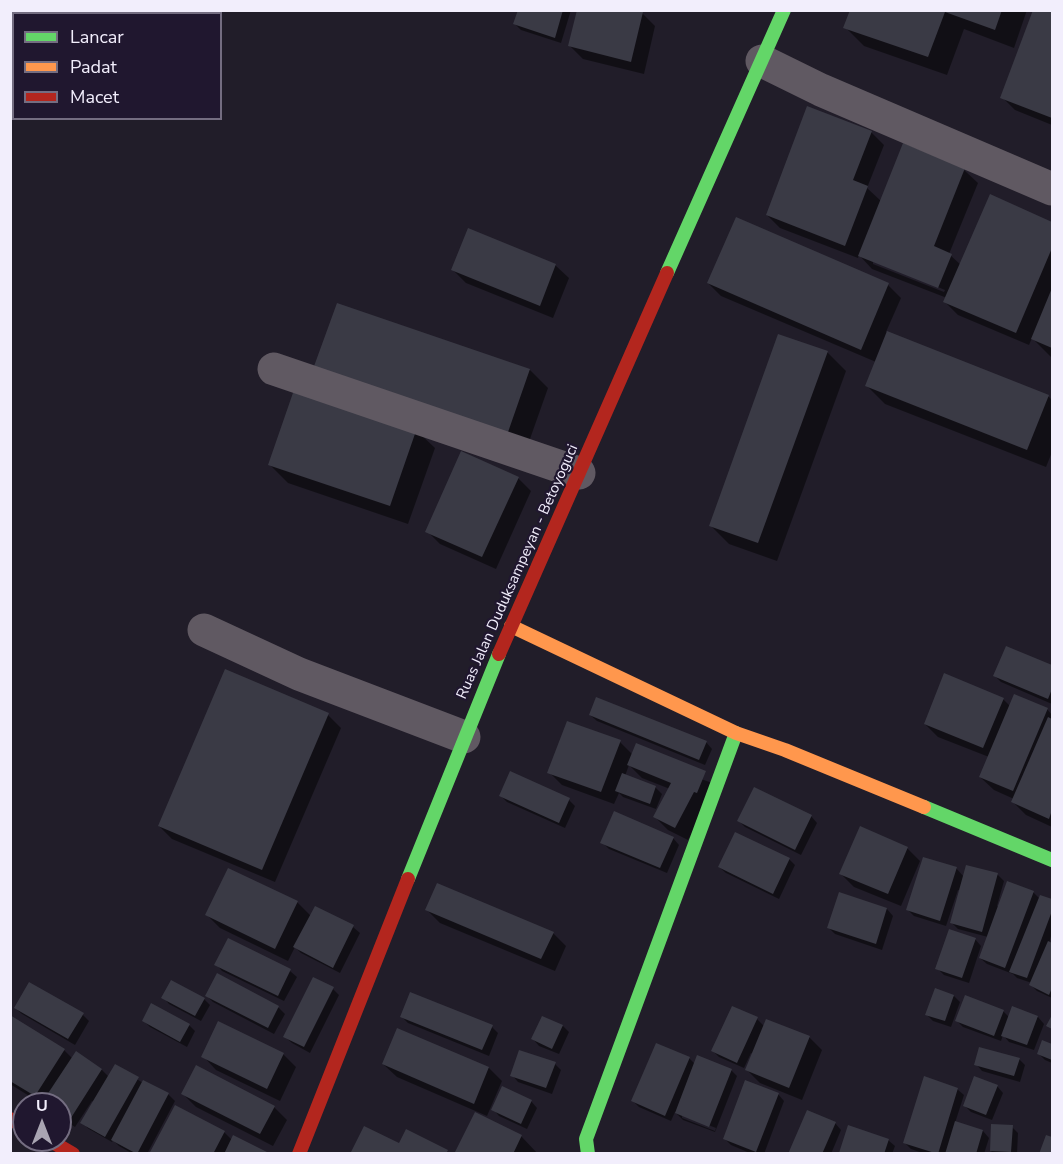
<!DOCTYPE html>
<style>
body{margin:0}
#map{position:relative;width:1063px;height:1164px;overflow:hidden;background:#211d29;font-family:"Nunito Sans",sans-serif}
canvas{display:block}
.frame{position:absolute;inset:0;border:12px solid #f2eefc;pointer-events:none}
.legend{position:absolute;left:12px;top:12px;width:210px;height:108px;box-sizing:border-box;background:#20172f;border:2px solid #746d81;margin:0;padding:8px 10px;list-style:none;font-size:18px;color:#f2eefc}
.legend li{display:flex;align-items:center;gap:12px;height:30px}
.legend b{width:30px;border:2px solid #746d81}
.north{position:absolute;left:12px;top:1092px;width:60px;height:60px;box-sizing:border-box;background:#20172f;border:2px solid #746d81;border-radius:50%;rotate:0deg;font-size:16px;font-weight:700;line-height:24px;text-align:center;color:#f2eefc}
.north::after{content:'';display:block;margin:auto;width:21px;height:27px;background:#a9a5b2;clip-path:polygon(50% 0,100% 100%,50% 72%,0 100%)}
</style>
<div id="map">
<canvas width="1063" height="1164"></canvas>
<div class="frame"></div>
<ul class="legend">
<li><b style="height:8px;background:#63d668"></b>Lancar</li>
<li><b style="height:8px;background:#ff974d"></b>Padat</li>
<li><b style="height:8px;background:#b3261e"></b>Macet</li>
</ul>
<div class="north">U</div>
</div>
<script>
const g = document.querySelector('canvas').getContext('2d');
g.lineJoin = 'round';
function fillPath(path, color) { g.fillStyle = color; g.fill(path, 'evenodd'); }
const poly = rows => new Path2D(rows.map(r => 'M' + r).join(''));
function stroke(path, color, width, dash) { g.strokeStyle = color; g.lineWidth = width; g.lineCap = dash ? 'butt' : 'round'; g.setLineDash(dash || []); g.stroke(path); }
function label(font, color, halo, rows, align = 'center') {
  g.font = font + ' "Nunito Sans",sans-serif'; g.lineWidth = 4.5; g.setLineDash([]); g.textBaseline = 'middle'; g.strokeStyle = halo; g.fillStyle = color; for (const [text, x, y, turn = 0] of rows) {
    g.save(); g.translate(x, y); g.rotate((+turn || 0) * Math.PI / 180); g.textAlign = isNaN(turn) ? turn : align; if (halo) g.strokeText(text, 0, 0); g.fillText(text, 0, 0); g.restore();
  }
}
fillPath(poly([
 [519,10,571,10,561,43,521,30,515,24],
 [579,10,631,10,642,13,655,26,644,74,583,59,570,46],
 [851,10,1027,10,1014,48,964,29,947,75,864,46,845,27],
 [1035,10,1052,10,1052,125,1015,110,1002,97],
 [871,132,884,145,867,188,881,201,904,145,964,170,978,183,949,254,961,265,990,196,1052,223,1052,358,1032,338,1029,345,958,315,945,302,947,298,872,269,859,255,858,258,780,228,767,215],
 [873,260,945,290,944,292,873,264],
 [555,265,569,278,553,318,466,283,453,270],
 [708,283,888,285,901,298,886,332,1049,397,1052,400,1052,452,1046,467,885,404,866,385,876,362,721,296],
 [338,305,530,370,548,388,525,453],
 [827,352,846,371,777,561,729,544,711,526],
 [416,430,435,448,408,524,288,483,269,464],
 [518,478,531,491,496,569,440,544,427,531],
 [1007,648,1052,667,1052,704,1001,682,995,676],
 [1003,699,1010,706,1047,709,1052,715,1052,827,1026,815,1013,802,1014,799,994,790,980,777,989,757,938,737,925,724],
 [328,715,341,728,275,882,172,839,159,826],
 [590,715,706,742,712,749,705,765,597,721],
 [620,742,633,755,718,785,688,840,668,830,655,817,670,789,642,778,629,765,625,776,655,787,662,794,656,809,623,797,619,793,614,804,562,785,549,772],
 [501,796,569,800,575,806,565,828,507,802],
 [811,816,817,823,801,855,745,827,739,821],
 [673,838,679,845,667,873,609,849,602,842],
 [907,848,920,861,901,906,854,887,841,874],
 [789,859,795,865,779,899,726,873,719,867],
 [967,866,998,875,1004,881,997,906,999,907,1033,892,1040,899,1041,896,1052,901,1052,933,1049,943,1052,945,1052,998,1037,991,1031,985,1032,983,1017,978,1013,974,987,964,980,958,988,937,958,929,951,922,960,890,958,890,946,926,914,916,908,910,956,868,964,877],
 [840,894,887,909,893,916,882,950,835,934,829,928],
 [297,902,311,916,315,908,353,927,360,933,340,973,301,953,295,947,288,961,220,928,207,915],
 [427,910,553,933,566,946,555,971,440,923],
 [975,939,981,946,969,983,944,975,937,968],
 [228,940,290,971,297,977,284,1001,222,971,216,964],
 [217,975,279,1008,285,1014,274,1034,213,1002,207,996],
 [333,989,339,995,310,1053,292,1043,285,1037],
 [954,996,960,1002,951,1027,933,1021,927,1015],
 [163,997,204,999,210,1005,201,1021,169,1004],
 [15,1008,83,1015,89,1021,75,1045,22,1014],
 [1013,1008,1038,1017,1044,1024,1034,1050,1009,1042,1003,1035,1001,1041,963,1027,957,1021,1003,1011,1009,1017],
 [10,1017,64,1050,73,1059,76,1053,102,1070,109,1077,116,1066,143,1083,144,1082,168,1094,175,1101,147,1154,133,1154,119,1146,113,1140,112,1142,89,1129,82,1123,94,1102,92,1101,75,1127,60,1117,60,1104,42,1104,10,1084],
 [402,1017,492,1027,498,1033,489,1056,408,1023],
 [757,1019,764,1026,809,1037,822,1050,802,1100,760,1083,747,1070,753,1054,751,1053,744,1068,719,1057,713,1051],
 [144,1021,189,1025,195,1031,187,1047,150,1027],
 [563,1026,569,1032,559,1054,539,1046,533,1039],
 [398,1030,489,1068,502,1081,487,1116,397,1077,383,1064],
 [1043,1042,1052,1045,1052,1063,1045,1060,1039,1054],
 [283,1054,296,1067,280,1101,216,1070,203,1056],
 [689,1058,695,1064,731,1070,737,1076,715,1132,683,1120,675,1112,671,1121,639,1107,633,1101],
 [682,1115,716,1128,715,1131,682,1118],
 [1019,1059,1025,1065,1020,1082,982,1071,976,1064],
 [555,1064,561,1070,552,1094,518,1082,512,1075],
 [997,1086,1003,1093,992,1120,971,1112,965,1106],
 [957,1089,964,1095,955,1123,983,1131,989,1138,984,1154,925,1154,911,1149,905,1143],
 [183,1094,274,1107,287,1120,273,1146,196,1107],
 [778,1094,784,1101,764,1154,752,1154,731,1145,725,1139],
 [531,1101,537,1108,527,1129,499,1116,493,1109],
 [835,1123,841,1130,831,1154,789,1154],
 [1012,1127,1018,1133,1017,1154,994,1154,991,1151],
 [224,1132,232,1140,268,1154,151,1153],
 [521,1136,538,1154,456,1154],
 [888,1140,895,1146,892,1154,840,1152]
]), '#0007');
fillPath(poly([
 [518,10,563,10,555,38,513,24],
 [577,10,643,12,631,62,568,46],
 [850,10,1002,10,995,30,945,12,928,57,843,28],
 [1033,10,1052,10,1052,118,1000,98],
 [807,106,872,131,853,180,868,186,845,246,766,215],
 [903,143,965,168,934,246,952,254,938,288,858,256],
 [990,194,1052,222,1052,248,1016,333,943,302],
 [736,217,889,283,861,350,707,283],
 [468,228,556,264,540,306,451,270],
 [1052,288,1052,348,1031,339],
 [337,303,530,369,507,435,313,369],
 [887,331,1049,395,1027,450,865,386],
 [778,334,828,351,758,543,709,526],
 [295,387,417,428,390,506,268,465],
 [461,451,519,477,482,557,425,532],
 [1006,646,1052,665,1052,689,1048,699,993,676],
 [225,669,329,713,262,870,158,826],
 [944,673,1004,698,983,748,924,724],
 [1014,694,1048,708,1013,791,979,777],
 [596,697,707,741,699,760,589,715],
 [1048,717,1052,719,1052,810,1049,819,1011,802],
 [567,721,621,740,601,792,547,773],
 [636,743,706,771,697,793,694,792,675,828,653,817,671,783,627,765],
 [510,771,570,798,559,823,499,796],
 [622,773,656,786,650,804,615,791],
 [754,787,812,815,795,850,737,821],
 [614,811,674,837,660,868,600,843],
 [860,826,908,847,888,894,839,874],
 [735,832,790,858,773,894,718,867],
 [923,857,957,867,940,921,906,910],
 [966,865,998,873,982,932,950,923],
 [228,868,298,901,275,949,205,915],
 [1007,881,1034,891,1005,968,979,958],
 [437,883,554,932,541,959,425,910],
 [839,892,887,908,876,944,827,928],
 [1040,895,1052,899,1052,911,1027,978,1009,972],
 [315,906,354,925,333,968,293,947],
 [949,929,976,938,962,978,935,969],
 [228,938,291,969,278,996,214,965],
 [1048,941,1052,943,1052,988,1049,995,1029,985],
 [217,973,279,1006,268,1028,205,996],
 [313,977,334,987,304,1047,283,1037],
 [171,980,205,998,195,1016,161,998],
 [29,982,84,1013,68,1039,14,1008],
 [935,988,954,995,945,1021,925,1015],
 [410,992,493,1025,482,1050,400,1017],
 [965,995,1004,1010,994,1036,955,1021],
 [151,1003,190,1024,180,1042,142,1021],
 [732,1006,758,1017,737,1063,711,1051],
 [1012,1006,1038,1016,1027,1045,1001,1036],
 [10,1015,65,1049,35,1096,10,1081],
 [1052,1015,1052,1029,1046,1026],
 [542,1016,563,1025,552,1049,531,1039],
 [766,1019,810,1036,789,1088,745,1070],
 [218,1021,284,1053,267,1089,201,1057],
 [397,1028,489,1067,474,1104,382,1064],
 [1042,1040,1052,1044,1052,1060,1037,1054],
 [656,1043,690,1057,665,1116,631,1101],
 [979,1047,1020,1058,1014,1076,974,1065],
 [519,1050,556,1062,546,1088,510,1076],
 [76,1051,102,1069,69,1121,60,1116,60,1104,41,1104],
 [697,1055,732,1069,709,1127,675,1113],
 [115,1064,139,1077,105,1137,80,1123],
 [196,1065,275,1106,260,1134,181,1094],
 [924,1076,958,1088,938,1154,903,1143],
 [974,1076,998,1085,986,1115,963,1106],
 [143,1080,169,1093,137,1154,111,1140],
 [745,1080,779,1093,756,1152,723,1139],
 [502,1086,532,1100,521,1124,491,1110],
 [175,1105,225,1131,213,1154,149,1154],
 [807,1110,836,1122,822,1154,788,1154],
 [475,1112,522,1135,513,1154,454,1154],
 [955,1121,983,1130,976,1154,945,1154],
 [991,1124,1013,1125,1011,1152,990,1151],
 [848,1125,889,1139,884,1154,839,1153],
 [364,1126,399,1143,406,1129,448,1150,446,1154,350,1154],
 [233,1135,271,1154,224,1154],
 [1046,1135,1052,1137,1052,1154,1039,1154]
]), '#3a3a45');
stroke(poly([
 [762,61,821,90,1052,189],
 [274,369,579,473],
 [204,630,299,674,464,737]
]), '#605962', 33);
stroke(poly([
 [667,273,784,10],
 [924,807,1052,860],
 [408,879,499,654],
 [588,1154,586,1139,736,733]
]), '#63d668', 14);
stroke(poly([
 [511,626,736,733,785,750,924,807]
]), '#ff974d', 14);
stroke(poly([
 [499,654,667,273],
 [10,1119,24,1126],
 [49,1140,73,1154],
 [299,1154,408,879]
]), '#b3261e', 14);
label('15px', '#f2eefc', '#20172f', [
 ["Ruas Jalan Duduksampeyan - Betoyoguci",518,572,-66]
]);
</script>
